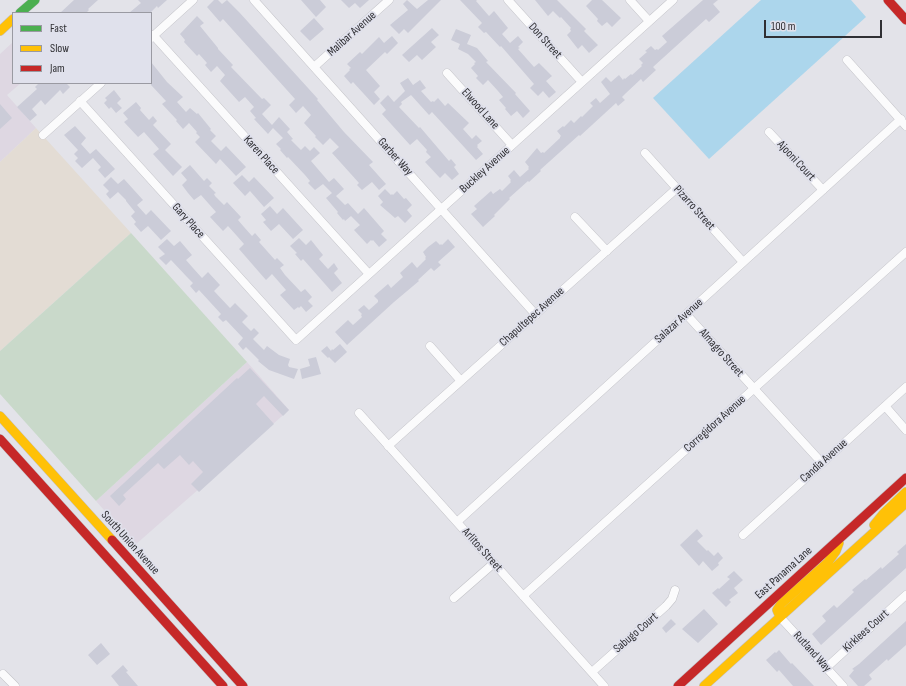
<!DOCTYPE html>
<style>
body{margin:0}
#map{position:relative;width:906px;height:686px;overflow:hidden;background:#e3e3e9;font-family:"Sofia Sans Condensed",sans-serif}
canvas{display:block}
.legend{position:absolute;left:12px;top:12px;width:140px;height:72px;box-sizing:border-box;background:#e0e1ec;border:1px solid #9a9aa2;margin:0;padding:5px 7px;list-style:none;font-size:12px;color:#303034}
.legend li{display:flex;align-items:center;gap:8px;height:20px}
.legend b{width:20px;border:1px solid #9a9aa2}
.scale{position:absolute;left:764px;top:20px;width:118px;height:18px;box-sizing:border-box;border:2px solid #303034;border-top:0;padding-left:5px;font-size:12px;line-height:14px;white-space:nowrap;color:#303034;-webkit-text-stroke:3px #e0e1ec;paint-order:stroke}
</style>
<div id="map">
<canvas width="906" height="686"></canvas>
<ul class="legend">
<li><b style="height:5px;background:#4caf50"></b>Fast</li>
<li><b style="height:5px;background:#ffc107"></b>Slow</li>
<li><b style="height:5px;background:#c62828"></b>Jam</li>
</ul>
<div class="scale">100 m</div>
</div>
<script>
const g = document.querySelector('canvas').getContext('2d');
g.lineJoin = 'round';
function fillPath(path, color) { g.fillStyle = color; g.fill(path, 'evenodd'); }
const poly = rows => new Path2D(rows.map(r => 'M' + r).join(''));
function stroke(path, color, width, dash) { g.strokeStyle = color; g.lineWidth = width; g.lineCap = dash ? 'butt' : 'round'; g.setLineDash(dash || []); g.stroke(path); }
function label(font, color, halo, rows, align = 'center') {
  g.font = font + ' "Sofia Sans Condensed",sans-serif'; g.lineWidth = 3.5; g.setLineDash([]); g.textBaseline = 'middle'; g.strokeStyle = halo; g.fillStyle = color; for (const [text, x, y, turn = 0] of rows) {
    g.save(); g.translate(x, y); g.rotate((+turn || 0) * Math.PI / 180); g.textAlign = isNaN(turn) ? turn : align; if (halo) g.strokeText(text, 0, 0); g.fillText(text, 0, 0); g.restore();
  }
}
fillPath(poly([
 [13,42,13,83,21,83,7,95,36,128,0,162,0,54],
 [247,362,289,410,135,545,96,501]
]), '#ded7e2');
fillPath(poly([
 [36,128,131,233,0,351,0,162]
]), '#e3dcd4');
fillPath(poly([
 [131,233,247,362,96,501,0,394,0,351]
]), '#c9d9ca');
fillPath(poly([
 [761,0,851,0,866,17,709,159,653,98]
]), '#acd6ec');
fillPath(poly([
 [74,0,98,0,88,9,89,10,86,13,60,13],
 [138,0,167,0,158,8,157,6,150,13,129,13,141,3],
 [214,0,218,0,222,4,227,0,239,12,318,99,317,100,344,132,373,162,369,165,386,184,379,190,372,182,362,190,357,185,359,183,332,153,339,147,330,138,323,145,315,137,316,136,304,123,311,115,303,106,296,113,289,105,295,99,223,19,220,22,207,7],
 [301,0,320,0,326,7,316,17],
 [341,0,369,0,360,8,355,3,349,8],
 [407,0,417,9,428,0,441,0,408,33,404,29,399,34,390,25,408,10,403,4],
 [460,0,477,0,476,1,489,16,494,11,508,28,502,34,510,43,518,36,523,42,518,47,520,48,518,49,534,67,539,63,552,76,546,81,556,92,549,98,543,91,538,96,530,88,534,84,501,46,500,47,486,32,484,33,478,27,482,23],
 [535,0,557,0,586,29,584,31,598,45,589,53,582,45,578,49,567,35,571,31,570,29,571,28,561,17,560,18,553,11,548,16],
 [592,0,602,0,621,18,612,27,607,22,602,26,597,21,598,19,586,6],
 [703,0,718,0,713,4,720,12,709,22,706,19,653,67,656,70,643,82,641,79,626,93,622,97,625,100,618,106,616,103,580,136,579,135,540,170,541,171,529,182,528,181,509,198,510,199,494,215,495,216,483,227,471,214,477,209,474,206,491,191,493,194,500,189,502,191,511,182,510,181,511,180,508,176,514,170,520,177,529,169,528,168,529,167,525,162,537,148,541,153,543,152,544,153,560,138,560,137,561,136,557,131,563,126,564,127,571,120,574,123,581,116,582,117,593,106,590,103,596,98,600,103,610,94,601,82,606,77,611,82,619,75,623,80,624,78,625,79,631,74,632,75,642,66,641,65,643,63,639,59,647,52,645,51,651,46,655,50,657,49,658,50,667,42,662,36],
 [197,16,204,23,200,26,218,48,218,49,233,65,231,67,262,99,264,98,271,105,262,114,272,125,279,117,290,129,287,132,293,139,291,140,301,150,305,146,310,151,314,147,320,153,311,161,329,182,334,178,344,189,336,196,345,205,348,203,358,214,364,208,384,231,381,234,387,240,379,247,373,240,372,241,371,240,367,244,354,230,360,225,351,216,345,221,344,219,343,220,337,213,338,212,326,198,332,193,323,184,315,190,308,183,310,181,305,175,288,157,287,158,280,150,281,149,276,144,283,138,273,128,268,134,254,119,256,118,250,111,254,107,245,97,239,102,220,81,225,75,217,66,211,72,205,65,207,63,199,54,197,56,184,42,185,40,180,34],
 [314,18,324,29,310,41,300,31],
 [432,28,439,35,431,42,436,47,422,60,417,55,409,62,402,55],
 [456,29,471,35,467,44,477,48,488,61,486,62,516,93,515,94,530,111,523,118,517,111,511,116,505,109,506,108,499,100,503,97,498,91,488,80,483,85,476,78,478,76,471,68,475,64,474,63,476,62,468,54,458,49,460,44,451,40],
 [392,36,398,43,387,54,385,52,366,70,380,86,374,92,380,99,374,105,353,82,351,84,344,76,350,70,349,69,351,68,347,64,360,52,362,54,379,37,384,43],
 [151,62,167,82,183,97,177,102,186,112,190,108,197,114,198,113,211,129,210,130,216,136,211,141,221,151,226,146,246,167,236,176,220,159,216,164,195,142,200,137,196,133,197,132,189,123,183,129,176,121,177,120,162,104,166,101,151,85],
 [408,78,413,85,420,80,426,88,421,91,431,102,433,101,434,102,438,98,445,106,448,103,469,123,463,129,472,139,476,135,482,141,477,145,478,146,477,147,483,154,476,160,432,112,429,115,411,95,401,102,402,104,399,107,419,128,420,127,449,161,451,159,456,165,454,167,459,174,452,180,445,173,440,178,425,162,431,157,426,152,427,150,417,139,410,145,382,114,386,110,380,103,388,95,394,102,405,91,400,83],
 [39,83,66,83,70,87,63,94,60,90,45,105,41,100,32,109,37,115,30,121,17,107,37,89,35,87],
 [114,90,121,99,117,103,122,108,116,113,111,107,109,109,104,103,107,100,105,98],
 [136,102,141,108,140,110,149,120,153,116,157,121,153,125,171,144,165,150,182,167,173,176,153,154,159,149,144,132,138,137,124,122,128,119,123,113],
 [0,104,12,118,0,129],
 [75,126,86,138,81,144,90,154,96,149,115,169,105,178,98,170,101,167,93,158,82,168,75,161,78,158,74,154,78,150,64,135],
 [190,165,204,181,207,178,212,183,209,186,216,193,214,194,215,196,224,205,227,202,241,217,238,220,244,227,252,236,255,233,261,240,259,242,275,260,277,258,284,265,280,268,285,275,301,292,305,289,312,297,308,301,313,306,306,312,301,306,299,308,298,307,294,310,280,295,286,290,272,274,266,280,259,272,239,249,244,244,237,236,228,226,223,231,210,217,216,212,201,195,194,200,188,193,182,185,187,180,181,173],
 [242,175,249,182,254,177,274,198,264,207,250,191,245,196,233,183],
 [111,177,118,184,124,179,143,200,137,205,146,215,151,210,171,231,161,240,148,226,141,232,134,224,136,222,131,216,135,212,126,201,126,200,118,192,110,199,106,194,109,191,103,185],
 [385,189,391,195,392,194,393,195,397,191,404,199,406,198,412,205,407,210,412,216,405,223,398,216,395,218,380,205,383,202,378,196],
 [270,206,277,214,283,208,303,230,293,239,279,224,271,231,263,222,266,220,261,214],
 [299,238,306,245,311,240,323,255,319,259,328,269,334,263,338,269,334,273,342,283,332,292,303,259,301,261,295,254,297,253,290,246],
 [167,239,174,246,180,241,192,255,186,260,193,268,202,278,208,272,220,285,214,291,230,308,235,303,248,316,242,322,251,331,254,328,259,333,253,339,264,350,267,346,279,355,290,359,288,365,289,367,298,369,294,379,269,370,258,361,259,360,246,347,243,350,238,344,243,338,226,320,223,322,218,317,221,314,199,290,196,293,190,286,193,283,187,277,171,260,166,265,159,258,165,254,158,247],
 [448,239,455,247,438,262,441,265,434,271,431,268,418,280,419,281,394,302,347,345,335,332,348,320,353,325,362,317,361,315,362,314,358,310,364,305,369,310,378,302,378,300,374,296,388,284,391,288,403,277,400,273,412,262,417,268,426,259,425,258,426,257,423,252,428,247,436,241,440,245,441,244,442,245],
 [340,344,347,352,335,363,329,357,328,358,321,351,327,346,331,351,332,349,333,350],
 [316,357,321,374,302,379,300,369,310,366,308,359],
 [250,368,289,410,283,416,264,396,256,404,274,424,199,492,191,484,203,472,193,461,189,465,180,455,164,469,158,463,123,495,126,499,119,506,110,496,237,378,238,379],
 [697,529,703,536,697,541,707,551,708,550,714,556,718,552,723,558,718,563,719,565,712,571,703,561,699,566,680,545],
 [906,544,906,568,821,645,812,634,826,621,822,616,834,605,837,608,854,592,852,590,865,579,866,580,881,567,882,569,899,554,897,552],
 [734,571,743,580,734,588,738,593,729,600,731,602,726,607,712,593,718,588,719,589,730,579,727,577],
 [704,609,718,624,698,643,682,629],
 [671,619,676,624,666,633,662,628],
 [906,621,906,645,888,661,887,659,869,675,872,679,864,686,858,686,849,676,854,670,852,669,859,664],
 [101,643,110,654,97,665,88,655],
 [779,650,791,664,792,663,814,686,793,686,779,670,777,672,766,660,775,652,776,653],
 [123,665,128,671,126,672,138,686,119,686,111,676]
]), '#cbccd8');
const street = poly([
 [254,0,536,315],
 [508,0,582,82],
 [630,0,649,21],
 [153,35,369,274],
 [151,38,193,0],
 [847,60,906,126],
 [314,67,389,0],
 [447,73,512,145],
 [80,101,296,340,673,0],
 [769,132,823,190],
 [43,135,101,83],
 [645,153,743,262],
 [575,217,607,251],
 [686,314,822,463],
 [430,346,461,381],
 [885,406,906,430],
 [359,413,604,686],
 [388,446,676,189],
 [457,522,901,119],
 [743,535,906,387],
 [523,596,906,252],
 [454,598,494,563],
 [780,617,843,686],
 [826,668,906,595],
 [592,672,666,606,672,599,675,590],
 [3,674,15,686]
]);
const fast = poly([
 [20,13,35,0]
]);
const slow = poly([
 [0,31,13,19],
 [0,416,112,540],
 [874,525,883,514,906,492],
 [780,617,777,610,781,604,828,562,836,551,839,543],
 [704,686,906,503]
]);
const jam = poly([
 [888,0,906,20],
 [0,439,223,686],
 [112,540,243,686],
 [678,686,906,478]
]);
stroke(street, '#c1c1c6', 9);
stroke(fast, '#c1c1c6', 10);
stroke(slow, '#c1c1c6', 10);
stroke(jam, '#c1c1c6', 10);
stroke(street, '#fbfbfc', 8);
stroke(fast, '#4caf50', 9);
stroke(slow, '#ffc107', 9);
stroke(jam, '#c62828', 9);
label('12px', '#303034', '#e0e1ec', [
 ["Malibar Avenue",352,34,-42],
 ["Don Street",545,41,48],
 ["Elwood Lane",480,109,48],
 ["Karen Place",261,155,48],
 ["Garber Way",395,157,48],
 ["Ajooni Court",796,161,47],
 ["Buckley Avenue",485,170,-42],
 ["Pizarro Street",694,208,48],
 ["Gary Place",188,221,48],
 ["Chapultepec Avenue",532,317,-42],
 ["Salazar Avenue",679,321,-42],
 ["Almagro Street",721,353,48],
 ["Corregidora Avenue",715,424,-42],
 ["Candia Avenue",824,461,-42],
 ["South Union Avenue",130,543,48],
 ["Arlitos Street",482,550,48],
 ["East Panama Lane",784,573,-42],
 ["Kirklees Court",866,631,-42],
 ["Sabugo Court",636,633,-41],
 ["Rutland Way",812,652,48]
]);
</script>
